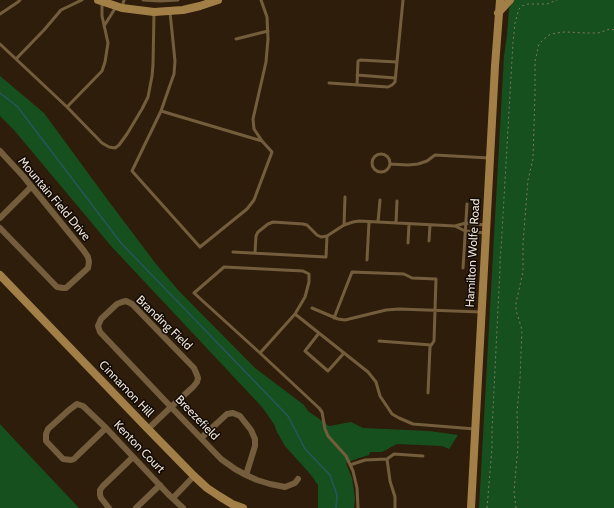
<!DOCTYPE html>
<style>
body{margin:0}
canvas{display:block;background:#2d1d0a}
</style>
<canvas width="614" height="508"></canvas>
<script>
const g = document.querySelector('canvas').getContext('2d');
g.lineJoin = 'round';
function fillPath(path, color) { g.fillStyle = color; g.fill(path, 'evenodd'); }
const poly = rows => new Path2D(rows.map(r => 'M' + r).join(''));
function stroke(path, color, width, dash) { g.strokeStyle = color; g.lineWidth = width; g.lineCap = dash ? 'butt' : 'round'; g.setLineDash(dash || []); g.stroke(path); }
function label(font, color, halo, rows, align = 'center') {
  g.font = font + ' Cabin,sans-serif'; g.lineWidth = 3; g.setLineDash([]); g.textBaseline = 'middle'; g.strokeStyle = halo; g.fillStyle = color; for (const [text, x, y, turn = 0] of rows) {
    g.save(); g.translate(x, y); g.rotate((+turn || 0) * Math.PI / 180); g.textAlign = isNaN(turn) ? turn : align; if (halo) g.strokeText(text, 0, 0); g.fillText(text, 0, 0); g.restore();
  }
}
fillPath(poly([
 [514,0,614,0,614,508,479,508,504,56,507,35,509,9,512,3],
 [0,76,44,113,107,199,156,264,178,290,255,368,304,405,308,411,329,426,351,422,363,428,429,431,458,435,449,449,442,446,397,444,382,452,370,452,369,455,356,459,346,463,352,478,355,498,354,508,318,508,318,485,311,475,285,446,277,432,274,424,262,407,111,246,14,130,0,116],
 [0,424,12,437,79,508,0,508]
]), '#16501e');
stroke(poly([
 [0,93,17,106,121,243,288,416,305,449,330,475,337,495,336,508]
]), '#29555d', 1.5);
stroke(poly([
 [487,508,492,448,492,430,500,268,500,259,501,250,513,42,515,23,519,9,522,6,528,4,547,4,557,0],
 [516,508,514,491,518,446,517,412,520,379,522,330,516,310,516,303,523,272,523,243,528,180,533,159,535,94,535,61,537,53,539,44,544,39,549,35,556,33,565,32,586,33,598,33,610,29,614,30]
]), '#857767', 1, [2, 3]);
stroke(poly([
 [143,0,160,1,178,0],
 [122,7,124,0],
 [170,12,175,61,174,74,169,88,161,111,132,171,200,247,247,209,254,200,272,152,262,141,254,129,253,119,266,62,268,39,267,17,261,0],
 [0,14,18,2,20,0],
 [104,26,116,7],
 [236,39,268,31],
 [0,44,67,107,102,143,109,147,115,148,119,145,127,134,142,109,148,97,152,76,153,65,154,13],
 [16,59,44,30,61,10,82,0],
 [357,75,395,78],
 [329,83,388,87,392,85,395,82,403,0],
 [357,85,358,61,360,60,397,62],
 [67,107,102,71,105,62,108,43,102,16,102,2],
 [161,111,262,141],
 '372 163a9 9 0 1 1 18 0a9 9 0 1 1-18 0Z',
 [390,164,408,165,418,164,427,161,435,155,489,158],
 [378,222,380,200],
 [396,223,397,201],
 [344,225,345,197],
 [455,226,465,231,486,233],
 [429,241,430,225],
 [408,243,409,224],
 [233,252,326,257,327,236],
 [255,253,256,236,258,232,268,224,273,222,303,224,307,225,317,235,321,237,327,236,344,225,353,222,359,221,455,226,466,223,485,225],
 [367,260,369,222],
 [463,268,467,204],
 [312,308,338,319,345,320,386,310,399,309,481,312],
 [334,318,352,272,404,274,412,278,436,279,434,341,430,347,428,393],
 [319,333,305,351,328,371,344,353],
 [379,341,431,345],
 [260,353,194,293,224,267,303,271,309,274,309,282,305,297,295,314],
 [387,459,394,454,423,456],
 [350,465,365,460,387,459,390,481,395,497,395,508],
 [358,508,357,488,353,471,346,456,328,436,325,429,322,412,319,408,260,353,295,314,368,372,376,382,380,396,392,414,399,418,413,424,475,429]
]), '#735d3c', 3);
stroke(poly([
 [0,151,23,176,84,251,88,257,89,262,88,268,66,288,63,288,57,287,0,228],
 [0,218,31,187],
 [106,428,79,454,74,459,71,460,63,459,46,441,46,434,48,429,69,410,77,404,83,406,106,428,168,494,183,508],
 [148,429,171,407,193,387,197,382,198,378,197,375,194,368,132,304,126,301,122,302,117,304,101,319,98,326,100,332,171,407,221,459,235,469,246,475,257,480,270,484,285,487,295,483,298,479],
 [201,438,227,414,233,413,240,416,251,430,255,439,255,446,246,475],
 [173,498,194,476],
 [109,508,101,498,100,495,100,490,103,486,133,457],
 [136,508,160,485]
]), '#735d3c', 6);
stroke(poly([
 [98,0,122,8,154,12,183,10,200,6,218,0],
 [498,13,510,0],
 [0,275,148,429,194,476,207,488,219,496,232,504,243,508],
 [471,508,495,66,500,0]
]), '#a37f48', 8);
label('12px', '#efe4d8', '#100903', [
 ["Mountain Field Drive",54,199,50],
 ["Hamilton Wolfe Road",473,253,-87],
 ["Branding Field",164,323,44],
 ["Cinnamon Hill",126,389,46],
 ["Breezefield",197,418,46],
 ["Kenton Court",139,447,46]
]);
</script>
